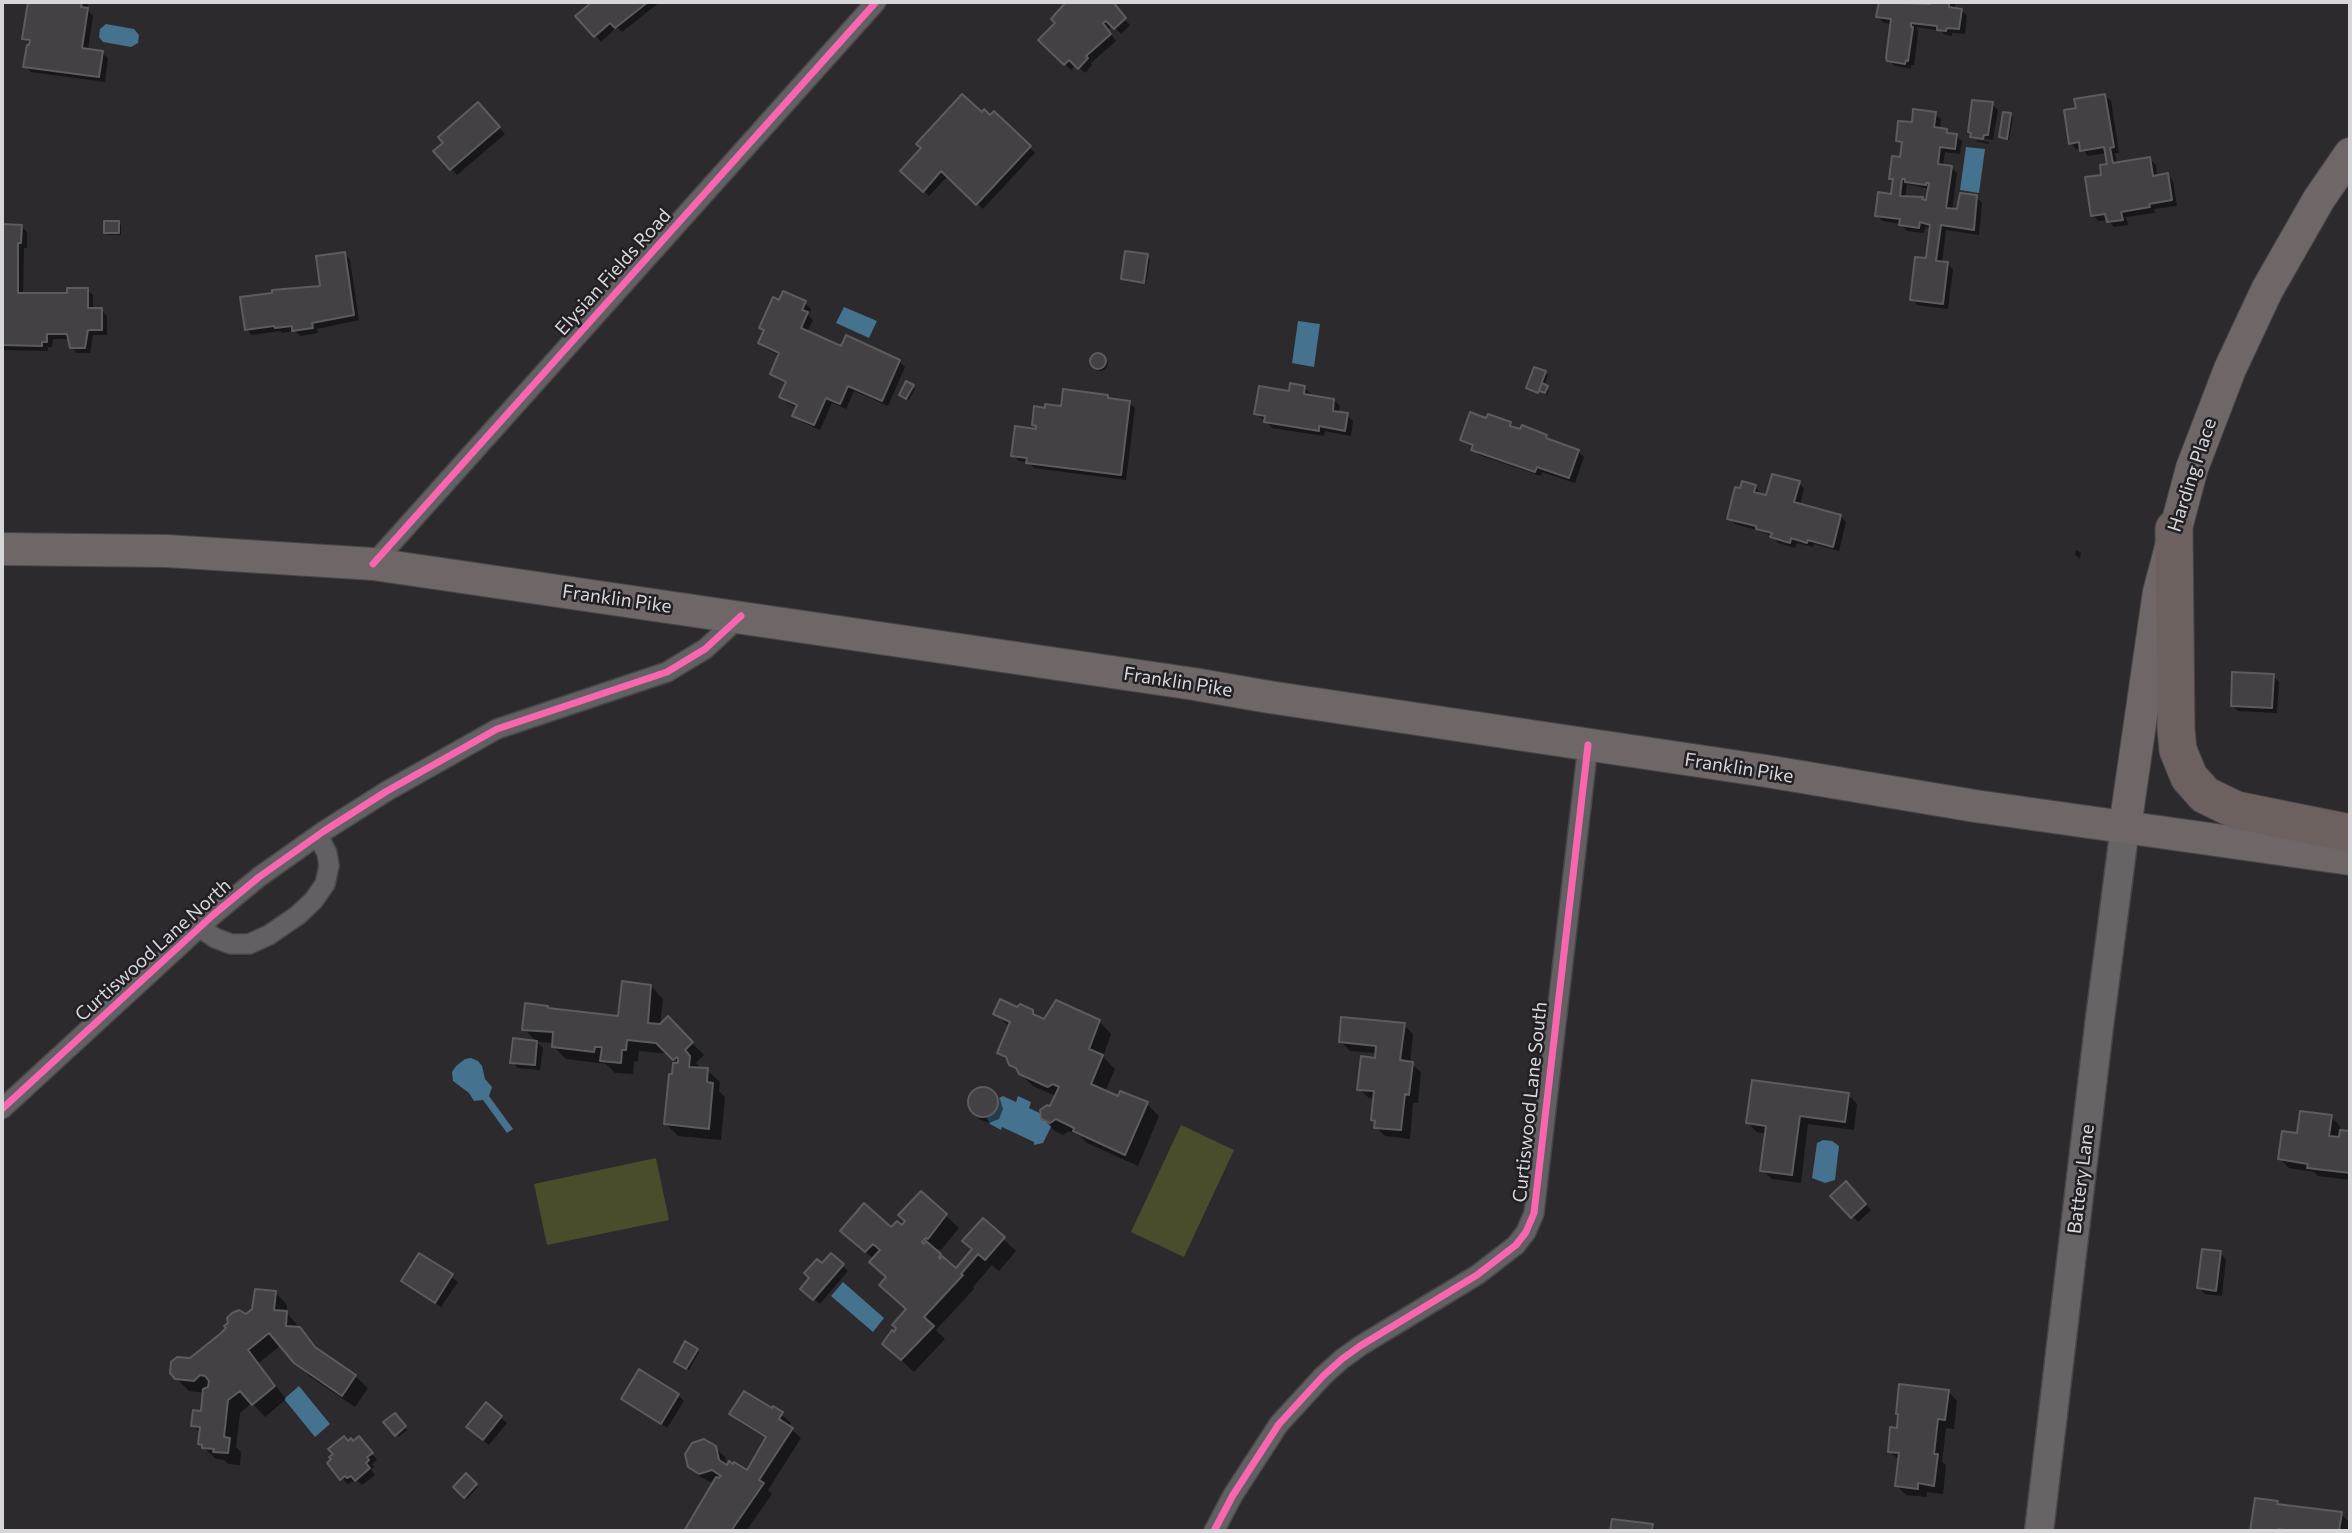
<!DOCTYPE html>
<style>
body{margin:0}
#map{position:relative;width:2352px;height:1533px;overflow:hidden;background:#2c2a2d;font-family:Commissioner,sans-serif}
canvas{display:block}
.frame{position:absolute;inset:0;border:4px solid #d7d6d9;pointer-events:none}
</style>
<div id="map">
<canvas width="2352" height="1533"></canvas>
<div class="frame"></div>
</div>
<script>
const g = document.querySelector('canvas').getContext('2d');
g.lineJoin = 'round';
function fillPath(path, color) { g.fillStyle = color; g.fill(path, 'evenodd'); }
const poly = rows => new Path2D(rows.map(r => 'M' + r).join(''));
function stroke(path, color, width, dash) { g.strokeStyle = color; g.lineWidth = width; g.lineCap = dash ? 'butt' : 'round'; g.setLineDash(dash || []); g.stroke(path); }
function label(font, color, halo, rows, align = 'center') {
  g.font = font + ' Commissioner,sans-serif'; g.lineWidth = 5; g.setLineDash([]); g.textBaseline = 'middle'; g.strokeStyle = halo; g.fillStyle = color; for (const [text, x, y, turn = 0] of rows) {
    g.save(); g.translate(x, y); g.rotate((+turn || 0) * Math.PI / 180); g.textAlign = isNaN(turn) ? turn : align; if (halo) g.strokeText(text, 0, 0); g.fillText(text, 0, 0); g.restore();
  }
}
fillPath(poly([
 [1181,1125,1234,1150,1184,1257,1131,1232],
 [656,1158,669,1220,547,1245,534,1184]
]), '#494d2b');
fillPath(poly([
 [106,24,134,29,139,35,138,43,131,47,103,42,99,37,100,29],
 [1966,147,1985,149,1979,193,1960,190],
 [844,307,877,321,869,338,836,323],
 [1298,321,1320,324,1314,367,1292,363],
 [471,1058,478,1061,482,1066,485,1079,492,1087,489,1096,513,1129,507,1133,483,1100,474,1101,469,1093,453,1081,452,1072,456,1066,465,1059],
 [1003,1096,1016,1102,1018,1096,1031,1102,1029,1108,1048,1117,1051,1127,1043,1143,1034,1145,1034,1142,1002,1127,1001,1130,990,1124,986,1116,993,1101],
 [1823,1140,1832,1141,1839,1146,1835,1180,1825,1183,1812,1178,1817,1143],
 [843,1282,884,1318,873,1332,831,1296],
 [299,1386,330,1424,315,1437,284,1399]
]), '#45728f');
fillPath(poly([
 [30,2,88,2,87,9,93,16,88,50,102,53,108,58,105,82,31,72,25,66,33,47,24,38],
 [594,2,660,2,622,32,617,27,601,42,578,16],
 [1069,2,1110,2,1130,25,1121,34,1112,25,1108,30,1116,41,1091,63,1092,65,1085,73,1076,65,1071,70,1041,40,1057,23,1061,9],
 [1881,2,1924,2,1923,5,1932,6,1932,2,1955,2,1955,9,1962,10,1967,16,1965,34,1952,33,1952,36,1945,35,1941,31,1917,27,1918,35,1914,65,1911,65,1911,69,1895,66,1889,60,1892,24,1884,23,1878,17],
 [2105,96,2111,101,2119,153,2115,153,2117,164,2150,159,2156,165,2157,177,2168,175,2173,181,2177,206,2154,209,2155,213,2126,217,2128,225,2114,227,2108,220,2099,221,2093,216,2103,176,2109,166,2107,153,2088,156,2082,148,2076,149,2071,143,2078,110],
 [1992,104,1998,110,1993,140,1972,136,1970,132],
 [484,110,505,134,457,175,436,151],
 [994,113,1035,153,983,209,948,176,929,196,902,170,982,115,990,117],
 [1935,114,1941,119,1940,130,1956,136,1962,141,1960,154,1945,152,1943,166,1951,168,1957,173,1952,211,1958,211,1976,197,1982,203,1979,235,1946,230,1942,263,1948,264,1953,270,1948,309,1917,305,1912,299,1928,260,1932,228,1925,227,1924,233,1907,231,1900,224,1883,221,1877,216,1892,196,1894,181,1891,178,1902,159,1904,146,1898,140,1914,124],
 [1907,184,1930,189,1928,202,1905,198],
 [2011,115,2013,117,2009,140,2001,137],
 [1975,140,1989,142,1989,144,1978,142],
 [118,223,121,225,121,235,108,235,106,233],
 [2,226,21,226,27,232,27,248,24,248,23,294,68,295,87,290,93,295,93,310,101,310,107,316,107,335,93,335,90,353,77,353,71,347,70,339,53,339,52,347,48,347,48,351,2,350],
 [345,254,350,260,359,320,317,329,318,333,300,336,295,331,282,333,280,331,252,335,246,329,322,288],
 [1147,256,1150,259,1146,284,1125,281,1123,279],
 [780,302,805,303,811,309,808,315,813,320,807,332,842,348,899,361,905,367,888,406,854,391,846,409,832,403,820,430,800,421,794,415,798,408,787,403,781,397,787,384,778,380,772,374,780,356,766,349,760,343,765,332,761,328],
 '1092 363a8 8 0 1 1 16 0a8 8 0 1 1-16 0Z',
 [1545,373,1548,375,1544,386,1549,390,1547,395,1530,390],
 [913,386,915,389,909,400,903,397],
 [1304,387,1310,393,1310,396,1334,400,1340,406,1338,413,1347,415,1353,421,1351,436,1325,431,1324,436,1272,428,1266,420,1262,419,1256,413],
 [1108,397,1111,400,1129,402,1135,408,1126,480,1034,468,1029,463,1019,461,1013,455,1040,431,1034,425,1062,408],
 [1487,420,1510,423,1517,430,1546,436,1553,443,1578,451,1584,457,1575,483,1542,472,1541,476,1479,455,1474,448,1462,440],
 [1799,483,1804,489,1800,505,1841,516,1846,522,1839,551,1814,544,1813,547,1797,543,1795,548,1778,543,1772,536,1760,531,1735,524,1729,518,1755,487,1761,493,1760,495,1768,497],
 [2076,550,2081,553,2080,558,2075,555],
 [2273,676,2279,682,2277,713,2238,711,2232,705],
 [651,986,663,999,660,1026,668,1019,704,1055,696,1063,702,1069,707,1070,720,1082,719,1091,725,1097,721,1140,678,1136,666,1124,681,1065,670,1054,639,1051,638,1062,634,1061,633,1074,615,1073,606,1064,566,1059,553,1046,554,1043,537,1042,524,1029,547,1007,550,1010,620,1018],
 [1017,1009,1032,1011,1045,1021,1099,1021,1111,1034,1103,1057,1115,1069,1105,1092,1119,1098,1147,1104,1159,1116,1138,1166,1087,1143,1080,1136,1069,1131,1063,1135,1055,1131,1042,1118,1051,1108,1056,1096,1033,1086,999,1053,1010,1027,995,1014],
 [1404,1025,1413,1034,1410,1063,1421,1072,1418,1103,1413,1103,1410,1139,1385,1136,1376,1127,1376,1123,1373,1120,1375,1099,1369,1098,1359,1089,1376,1060,1377,1053,1350,1051,1340,1041],
 [537,1042,543,1048,540,1070,518,1068,512,1062],
 [983,1088,994,1093,1000,1099,1003,1109,999,1119,989,1123,979,1119,972,1112,969,1101,974,1092],
 [1848,1094,1857,1104,1854,1130,1808,1124,1801,1183,1772,1179,1762,1170,1767,1134,1757,1132,1748,1123],
 [2331,1117,2340,1126,2340,1132,2350,1133,2350,1180,2318,1176,2314,1172,2289,1168,2280,1159,2299,1135],
 [1852,1189,1871,1210,1858,1222,1833,1196],
 [921,1193,959,1228,941,1250,939,1249,936,1252,956,1271,974,1250,983,1220,1016,1251,999,1271,992,1265,973,1287,974,1289,936,1330,945,1339,914,1372,884,1344,894,1334,907,1310,874,1259,855,1243,891,1229,902,1227],
 [2220,1253,2226,1259,2222,1296,2205,1294,2199,1288],
 [420,1255,458,1282,441,1307,403,1281],
 [831,1255,848,1271,820,1304,803,1289],
 [275,1292,287,1305,287,1313,320,1352,355,1376,368,1388,355,1407,309,1376,281,1345,259,1363,286,1399,265,1417,252,1403,240,1413,236,1447,241,1452,240,1465,228,1464,224,1460,216,1459,200,1444,201,1433,193,1426,203,1413,205,1393,189,1391,176,1378,190,1360],
 [697,1350,699,1352,689,1370,678,1364],
 [1948,1391,1957,1401,1954,1429,1946,1428,1942,1462,1946,1465,1943,1494,1927,1492,1927,1497,1906,1495,1897,1486,1899,1460,1889,1451,1898,1430],
 [678,1395,684,1401,667,1428,623,1399],
 [486,1405,507,1423,489,1445,474,1433],
 [774,1408,791,1423,789,1427,801,1438,768,1490,772,1494,746,1531,686,1531,716,1481,710,1482,699,1476,689,1466,715,1448,725,1457,727,1469,747,1473,767,1439,741,1423,732,1414,772,1411],
 [395,1415,407,1430,398,1437,386,1422],
 [348,1443,364,1444,377,1460,372,1464,374,1467,371,1470,375,1475,362,1485,357,1481,354,1483,352,1481,348,1484,342,1478],
 [466,1476,478,1487,467,1499,455,1487],
 [2277,1503,2280,1506,2341,1514,2350,1523,2349,1531,2252,1531],
 [1613,1521,1652,1525,1658,1531,1612,1531]
]), '#0007');
const building = poly([
 [28,2,82,2,81,7,88,8,82,48,103,51,99,77,23,67,27,45,29,45,30,40,22,39,28,2],
 [592,2,648,2,615,28,610,23,594,37,575,16,592,2],
 [1066,2,1113,2,1126,18,1114,29,1106,21,1103,23,1111,34,1086,56,1088,58,1078,69,1069,60,1064,65,1038,40,1055,23,1051,19,1066,2],
 [1879,2,1930,4,1930,2,1949,2,1949,7,1962,9,1959,29,1947,28,1946,31,1937,30,1937,26,1911,23,1911,27,1913,27,1908,61,1906,60,1905,64,1887,61,1886,58,1891,19,1876,17,1879,2],
 [962,94,982,112,984,109,990,115,994,111,1031,146,976,205,941,171,923,192,900,171,921,148,916,144,962,94],
 [2105,94,2114,147,2110,148,2113,163,2150,157,2153,176,2168,173,2172,200,2149,204,2150,207,2121,212,2123,220,2107,222,2105,214,2091,216,2085,177,2101,175,2100,165,2107,164,2104,147,2080,151,2079,142,2069,144,2064,110,2076,108,2074,99,2105,94],
 [1972,100,1993,102,1988,135,1984,135,1983,139,1970,137,1971,133,1968,132,1972,100],
 [478,102,500,127,450,170,433,151,443,143,438,137,478,102],
 [1913,109,1936,112,1934,127,1947,129,1947,133,1957,134,1955,149,1940,147,1938,164,1952,166,1946,208,1957,209,1960,193,1977,195,1974,230,1941,225,1936,261,1948,262,1943,304,1910,300,1915,257,1926,258,1930,225,1920,222,1919,228,1899,225,1900,219,1875,216,1878,192,1891,194,1893,179,1889,179,1892,156,1900,157,1902,142,1896,141,1898,121,1912,122,1913,109],
 [1902,179,1905,179,1905,182,1926,185,1926,183,1929,183,1926,200,1922,199,1923,197,1900,196,1902,179],
 [2003,112,2011,113,2007,139,1999,137,2003,112],
 [104,221,119,221,119,233,104,233,104,221],
 [2,224,22,225,21,243,18,243,18,293,67,293,67,288,88,288,88,308,102,308,102,330,88,330,85,348,70,348,67,334,47,334,47,342,42,342,42,346,2,345,2,224],
 [1125,251,1148,254,1144,283,1121,279,1125,251],
 [345,252,354,315,312,323,313,328,292,331,292,326,275,328,274,326,245,330,240,297,272,293,272,290,320,286,316,256,345,252],
 [783,291,806,301,802,310,808,312,801,328,841,346,846,335,900,360,882,401,848,386,840,404,826,398,814,425,792,416,797,405,779,397,786,382,770,374,779,353,758,343,764,330,759,328,773,297,779,300,783,291],
 '1090 361a8 8 0 1 1 16 0a8 8 0 1 1-16 0Z',
 [1534,367,1546,371,1538,393,1526,388,1534,367],
 [906,381,914,385,906,399,899,395,906,381],
 [1290,383,1305,386,1304,394,1334,399,1333,411,1348,413,1345,431,1319,426,1319,431,1264,422,1265,416,1254,414,1259,386,1289,391,1290,383],
 [1542,383,1548,386,1545,393,1539,391,1542,383],
 [1063,389,1108,395,1108,398,1130,401,1121,475,1026,463,1027,458,1011,456,1015,426,1036,429,1036,426,1032,425,1034,406,1045,408,1045,404,1061,406,1063,389],
 [1470,412,1486,418,1488,414,1511,422,1510,426,1520,429,1522,425,1547,435,1546,438,1579,450,1569,478,1537,467,1535,472,1471,450,1473,445,1460,440,1470,412],
 [1772,474,1800,481,1794,502,1841,515,1833,547,1808,540,1807,543,1791,538,1790,543,1770,537,1772,533,1756,529,1756,526,1727,519,1735,487,1740,488,1742,481,1756,485,1754,492,1766,495,1772,474],
 [2232,672,2274,674,2272,708,2231,706,2232,672],
 [622,981,651,985,648,1023,660,1024,668,1016,693,1042,685,1050,690,1056,689,1067,708,1068,707,1082,713,1083,709,1129,664,1124,669,1074,672,1074,673,1063,678,1063,678,1059,677,1057,673,1060,656,1043,627,1040,626,1050,622,1050,621,1063,600,1061,602,1047,595,1047,594,1052,552,1047,553,1032,522,1030,525,1003,548,1006,548,1008,618,1016,622,981],
 [1000,999,1017,1007,1020,1004,1033,1010,1033,1014,1044,1019,1056,1000,1100,1020,1089,1049,1103,1055,1091,1084,1118,1096,1120,1091,1148,1102,1125,1155,1073,1131,1074,1128,1056,1119,1050,1123,1041,1119,1040,1110,1047,1105,1050,1106,1059,1087,1053,1084,1048,1087,1019,1074,1016,1068,1009,1065,1006,1057,997,1053,1010,1022,993,1014,1000,999],
 [1341,1017,1405,1023,1400,1060,1413,1062,1409,1095,1405,1094,1401,1130,1374,1128,1375,1121,1371,1120,1374,1091,1357,1090,1361,1056,1375,1058,1376,1046,1339,1042,1341,1017],
 [513,1038,537,1041,535,1065,510,1063,513,1038],
 [1752,1080,1849,1093,1845,1122,1800,1116,1792,1175,1760,1171,1766,1126,1746,1123,1752,1080],
 '968 1102a15 15 0 1 1 30 0a15 15 0 1 1-30 0Z',
 [2300,1111,2332,1115,2329,1136,2339,1137,2340,1130,2350,1131,2350,1173,2307,1168,2308,1164,2278,1159,2282,1131,2297,1133,2300,1111],
 [1846,1181,1866,1204,1851,1218,1830,1196,1846,1181],
 [921,1191,947,1214,928,1239,926,1238,922,1242,924,1244,926,1241,941,1254,939,1257,940,1259,942,1256,956,1268,972,1249,962,1241,983,1218,1005,1237,985,1260,978,1254,961,1274,963,1275,924,1317,934,1326,901,1360,882,1344,892,1330,894,1332,896,1328,892,1325,906,1309,879,1285,886,1277,869,1262,880,1250,873,1244,865,1252,840,1231,864,1203,891,1227,897,1221,902,1225,905,1221,898,1215,921,1191],
 [2202,1249,2221,1251,2216,1291,2197,1288,2202,1249],
 [419,1253,453,1274,435,1303,401,1281,419,1253],
 [831,1253,844,1264,813,1300,800,1289,809,1278,804,1273,817,1259,822,1263,831,1253],
 [255,1289,276,1291,274,1310,287,1311,286,1326,300,1327,315,1347,356,1375,342,1396,294,1363,269,1333,248,1350,275,1386,252,1405,240,1391,228,1400,224,1437,230,1438,228,1453,213,1452,214,1449,202,1448,202,1445,198,1444,200,1427,191,1426,193,1410,201,1411,203,1389,208,1387,209,1381,205,1376,200,1375,194,1381,175,1379,170,1373,171,1362,177,1357,190,1358,220,1334,226,1328,224,1326,228,1323,227,1318,232,1313,239,1310,246,1314,252,1309,255,1289],
 [685,1341,698,1349,686,1369,674,1362,685,1341],
 [639,1369,679,1394,661,1424,621,1399,639,1369],
 [1899,1384,1949,1390,1945,1420,1938,1419,1934,1454,1938,1454,1934,1486,1918,1483,1918,1489,1895,1486,1899,1453,1888,1452,1890,1427,1897,1428,1898,1414,1896,1414,1899,1384],
 [744,1391,772,1408,773,1406,783,1412,779,1419,793,1428,759,1480,764,1483,731,1531,684,1531,716,1477,719,1478,721,1476,712,1470,699,1474,688,1467,685,1454,692,1443,704,1439,716,1446,719,1460,727,1465,729,1461,733,1464,734,1462,747,1470,766,1437,729,1414,744,1391],
 [486,1402,502,1416,483,1440,466,1427,486,1402],
 [395,1413,406,1426,395,1436,383,1422,395,1413],
 [344,1436,348,1441,351,1438,353,1441,359,1436,373,1453,367,1457,369,1460,366,1463,370,1468,355,1481,351,1476,347,1478,345,1476,340,1480,327,1463,331,1459,329,1457,333,1454,328,1449,344,1436],
 [466,1473,477,1484,464,1498,453,1487,466,1473],
 [2255,1498,2278,1501,2277,1504,2342,1512,2339,1531,2295,1531,2278,1529,2278,1531,2250,1531,2255,1498],
 [1612,1519,1653,1524,1652,1531,1610,1531,1612,1519]
]);
fillPath(building, '#434144');
stroke(building, '#5c5b5d', 2);
const street = poly([
 [373,564,876,2],
 [199,927,215,938,231,944,249,944,269,935,298,915,313,901,325,884,329,866,327,853,318,836],
 [2,1109,213,915,259,877,324,831,387,791,497,729,667,672,705,649,741,616],
 [1214,1531,1233,1495,1279,1424,1323,1376,1342,1359,1360,1346,1477,1275,1516,1245,1526,1232,1534,1213,1588,745]
]);
const secondary = poly([
 [2039,1531,2099,1026,2125,827]
]);
const primary = poly([
 [2,549,167,551,373,564,1194,684,1269,697,1766,771,1975,806,2350,859],
 [2125,827,2159,592,2192,468,2230,369,2267,290,2319,199,2350,154]
]);
const highway = poly([
 [2174,529,2176,729,2178,750,2189,777,2205,795,2236,810,2350,833]
]);
stroke(street, '#474649', 22);
stroke(secondary, '#474649', 31);
stroke(primary, '#474649', 34);
stroke(highway, '#474649', 39);
stroke(street, '#626063', 19);
stroke(secondary, '#686364', 28);
stroke(primary, '#6f6667', 32);
stroke(highway, '#6d6160', 37);
stroke(poly([
 [373,564,876,2],
 [2,1109,213,915,259,877,324,831,387,791,497,729,667,672,705,649,741,616],
 [1214,1531,1233,1495,1279,1424,1323,1376,1342,1359,1360,1346,1477,1275,1516,1245,1526,1232,1534,1213,1588,745]
]), '#f766af', 7);
label('19px', '#d7d6d9', '#222024', [
 ["Elysian Fields Road",613,272,-48],
 ["Harding Place",2192,475,-72],
 ["Franklin Pike",617,599,8],
 ["Franklin Pike",1178,682,9],
 ["Franklin Pike",1739,768,9],
 ["Curtiswood Lane North",153,950,-42],
 ["Curtiswood Lane South",1530,1102,-84],
 ["Battery Lane",2081,1179,-83]
]);
</script>
